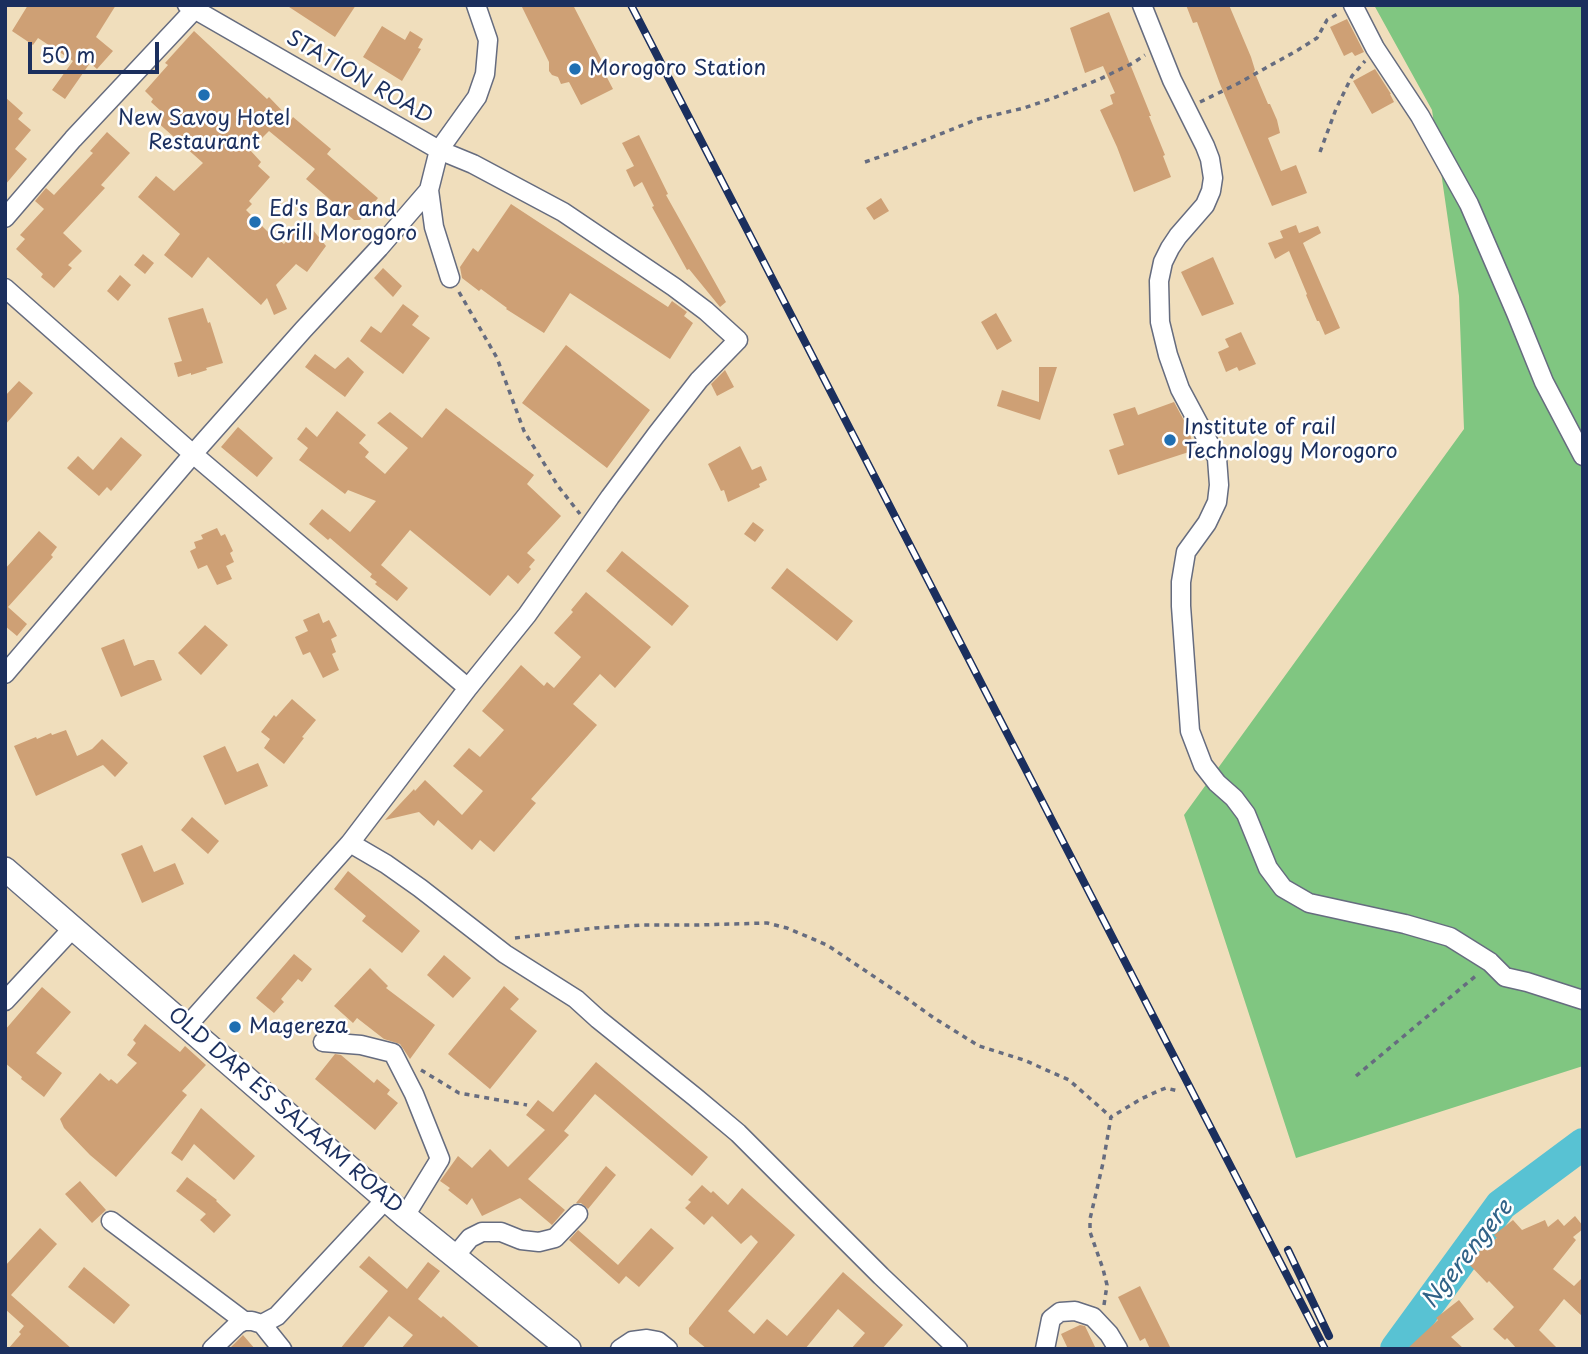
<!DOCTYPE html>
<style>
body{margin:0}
#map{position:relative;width:1588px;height:1354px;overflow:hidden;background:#f0debc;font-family:"Playpen Sans",sans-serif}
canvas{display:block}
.frame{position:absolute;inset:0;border:7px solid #1b2f5e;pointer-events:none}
.scale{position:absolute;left:28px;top:42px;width:131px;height:32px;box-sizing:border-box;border:4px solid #1b2f5e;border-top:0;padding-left:9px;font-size:21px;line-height:24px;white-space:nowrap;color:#1b2f5e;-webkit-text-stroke:5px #fff;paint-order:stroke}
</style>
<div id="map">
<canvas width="1588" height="1354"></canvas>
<div class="frame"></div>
<div class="scale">50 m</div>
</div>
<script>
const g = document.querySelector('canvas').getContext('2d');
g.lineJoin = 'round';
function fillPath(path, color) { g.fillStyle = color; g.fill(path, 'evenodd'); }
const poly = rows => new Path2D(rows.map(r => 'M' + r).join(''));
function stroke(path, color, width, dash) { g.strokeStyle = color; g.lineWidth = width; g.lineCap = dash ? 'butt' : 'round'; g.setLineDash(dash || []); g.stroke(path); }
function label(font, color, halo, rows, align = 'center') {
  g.font = font + ' "Playpen Sans",sans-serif'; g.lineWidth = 5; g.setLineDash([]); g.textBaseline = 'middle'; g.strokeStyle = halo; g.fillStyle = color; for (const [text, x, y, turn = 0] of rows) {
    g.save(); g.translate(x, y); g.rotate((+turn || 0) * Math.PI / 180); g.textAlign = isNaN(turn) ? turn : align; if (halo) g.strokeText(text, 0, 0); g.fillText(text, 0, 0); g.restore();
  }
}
fillPath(poly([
 [1374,5,1583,5,1583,1066,1296,1158,1184,815,1464,429,1459,296,1432,110]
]), '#80c681');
stroke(poly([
 [1396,1349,1501,1205,1583,1144]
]), '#58c2d3', 32);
fillPath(poly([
 [28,5,116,5,96,37,113,51,97,69,90,63,65,99,52,90,73,61,38,38,33,45,12,31],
 [286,5,356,5,335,37],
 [521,5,573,5,604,65,601,66,613,89,581,105,569,82,561,84,558,77,552,75,549,71,549,62],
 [1186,5,1229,5,1251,57,1255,70,1254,71,1268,104,1270,104,1277,120,1280,133,1268,138,1281,171,1296,165,1307,193,1272,206,1220,84,1197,22,1193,23],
 [1109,12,1151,116,1149,116,1165,155,1163,156,1171,177,1134,192,1117,147,1100,110,1113,104,1110,95,1115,93,1103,66,1085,73,1070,28],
 [1347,19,1364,52,1355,56,1352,52,1344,56,1330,27],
 [382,26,405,40,410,31,423,39,418,48,421,49,402,81,363,57],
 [194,31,267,99,269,97,291,120,293,117,331,149,327,154,378,198,360,220,354,220,306,179,315,169,269,131,250,150,261,162,258,166,270,177,249,201,252,204,246,210,268,232,269,231,284,244,296,229,313,230,326,246,307,272,296,264,276,285,287,309,274,315,267,298,261,305,208,257,192,278,164,255,180,234,138,197,156,176,174,191,203,163,156,121,163,113,151,102,153,99,145,91,168,65,165,63],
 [1375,69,1391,94,1390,94,1394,102,1372,114,1353,81],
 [5,97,23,113,18,119,31,130,15,149,27,159,5,185],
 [107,132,130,153,101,185,105,188,63,233,82,251,68,265,72,268,54,288,41,277,43,274,16,249,25,239,20,235,44,209,35,201,46,188,54,195,93,153,90,151],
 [639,135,668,194,666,195,726,302,720,307,689,269,687,270,652,207,654,206,642,182,634,187,626,170,634,166,622,143],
 [881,198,889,211,874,220,866,208],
 [511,204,668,307,672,301,687,312,684,316,693,323,670,359,570,293,544,333,506,309,507,308,481,289,479,291,462,278,460,267,473,248,478,252],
 [1296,225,1299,233,1318,226,1321,233,1303,243,1340,328,1325,335,1319,321,1317,321,1306,295,1307,294,1289,251,1275,259,1268,243,1283,238,1280,231],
 [143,254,154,263,145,274,134,265],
 [1213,257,1234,304,1202,316,1181,272],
 [383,268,402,286,393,297,374,278],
 [120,275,131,285,118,301,107,291],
 [403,304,419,316,412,325,430,338,403,374,360,341,371,326,381,333],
 [203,308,208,323,210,322,223,363,206,368,207,370,191,375,191,373,178,377,174,363,182,361,168,318],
 [996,313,1012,341,997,350,981,322],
 [1241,332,1256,364,1239,371,1237,367,1226,372,1218,352,1229,347,1225,339],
 [566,345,650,410,607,468,522,403],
 [315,354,335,369,348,357,364,372,345,397,305,367],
 [1039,367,1057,367,1040,420,997,406,1002,390,1039,402],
 [725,370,734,387,717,396,711,384],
 [19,381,33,393,5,425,5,396],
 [1174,402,1188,428,1195,450,1118,475,1109,450,1124,445,1113,414,1135,407,1138,415],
 [446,408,534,475,527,484,561,516,527,553,535,560,529,567,531,569,518,584,508,575,490,596,410,530,381,565,408,588,397,601,375,584,377,582,370,577,372,574,330,538,328,540,309,524,322,509,350,532,376,501,348,490,345,494,299,460,308,448,297,439,306,427,317,437,337,411,366,435,359,443,369,452,365,457,385,474,408,448,377,423,390,412,422,438],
 [238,427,273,458,257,477,221,447],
 [121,437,142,455,111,491,107,487,99,496,67,468,78,456,93,470],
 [740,446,752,470,761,466,767,480,759,484,760,487,728,502,724,490,721,491,708,464],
 [753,522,764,530,755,542,744,534],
 [217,528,221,536,225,534,233,551,230,553,234,562,226,566,232,579,217,585,207,565,198,569,190,551,196,548,194,542,203,539,201,535],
 [39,531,57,547,51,555,53,557,8,607,27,624,17,636,5,626,5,569],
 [622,551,689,606,672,626,606,571],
 [787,568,853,621,837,641,771,588],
 [586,592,651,647,615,688,600,674,573,704,597,725,531,799,536,803,494,852,480,840,472,850,438,820,434,826,419,812,385,820,414,789,415,791,425,780,462,815,483,791,453,766,469,748,480,757,504,730,482,711,521,665,544,686,547,682,554,688,581,657,554,633,573,612,571,610],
 [319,613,323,623,329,620,337,636,331,639,336,652,332,654,339,670,323,678,310,652,303,655,295,637,308,631,303,620],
 [205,625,228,645,201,675,178,653],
 [124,639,134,666,148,660,154,660,162,680,121,697,101,648],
 [292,699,316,720,302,737,304,738,284,764,264,748,270,739,261,732,274,715,276,717],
 [66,730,77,756,92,749,102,739,128,763,115,777,103,765,36,796,14,746,36,737,37,739,51,733,52,735],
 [225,746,237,772,258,763,268,786,225,805,203,756],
 [192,817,219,841,208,854,181,830],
 [142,845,154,872,175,863,184,884,142,903,121,854],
 [348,871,420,931,402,953,362,921,366,916,334,889],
 [294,954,312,969,302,982,298,979,281,999,284,1002,274,1013,256,998],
 [444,955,471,978,453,998,427,975],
 [370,968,388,986,386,988,435,1025,410,1059,400,1044,384,1039,357,1018,353,1023,334,1006],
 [504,986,519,999,510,1009,537,1031,490,1089,448,1054],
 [42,987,71,1012,36,1053,62,1073,44,1097,21,1079,22,1077,5,1063,5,1030],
 [145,1024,180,1052,185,1046,206,1065,182,1091,187,1095,116,1177,90,1155,64,1128,60,1119,100,1073,109,1081,111,1079,117,1084,137,1063,127,1055,136,1043,133,1040],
 [335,1054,341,1055,374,1083,377,1079,390,1090,387,1094,398,1103,375,1130,315,1079],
 [596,1062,708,1157,692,1176,595,1094,564,1131,569,1135,528,1179,565,1210,552,1225,520,1198,482,1216,472,1198,467,1205,448,1190,450,1188,440,1181,458,1156,472,1168,490,1149,508,1167,545,1130,526,1115,538,1100,553,1112],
 [201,1108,255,1156,234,1180,194,1144,182,1161,171,1153],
 [606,1166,616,1175,588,1209,581,1203,576,1203],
 [187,1177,217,1200,216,1201,231,1215,214,1233,200,1220,206,1214,176,1191],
 [80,1181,106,1210,92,1223,65,1194],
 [702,1185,711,1193,713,1191,728,1205,742,1188,795,1235,728,1311,754,1334,767,1319,787,1336,843,1272,903,1325,882,1349,851,1349,865,1333,838,1309,805,1349,707,1349,689,1334,689,1328,758,1242,751,1235,741,1244,712,1216,704,1225,685,1208,691,1202,688,1200],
 [1575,1216,1583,1226,1583,1229,1573,1237,1576,1240,1553,1269,1574,1286,1583,1277,1583,1317,1564,1299,1539,1330,1558,1349,1517,1349,1507,1338,1505,1340,1493,1329,1514,1307,1489,1281,1487,1283,1466,1261,1497,1238,1494,1235,1513,1220,1522,1230,1545,1220,1548,1227,1558,1219,1564,1226],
 [40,1228,57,1244,11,1295,72,1349,8,1349,21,1334,19,1332,24,1326,5,1309,5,1266],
 [651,1228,674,1248,639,1287,626,1276,619,1284,569,1240,578,1230,618,1265],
 [369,1256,407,1289,428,1262,440,1271,418,1299,441,1318,443,1316,481,1349,401,1349,413,1335,389,1316,362,1349,340,1349,388,1291,359,1267],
 [84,1267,130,1305,114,1324,68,1287],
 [1140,1286,1171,1349,1150,1349,1145,1338,1140,1341,1118,1297],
 [1459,1300,1474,1319,1451,1337,1464,1349,1407,1349,1438,1320,1436,1318],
 [1080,1325,1085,1326,1096,1349,1068,1349,1061,1334],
 [243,1335,255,1349,229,1349]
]), '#cea075');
const minor = poly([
 [187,5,439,150,473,164,563,212,674,287,706,311,738,340,699,380,656,435,610,497,527,615,468,688,350,843,187,1026],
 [1142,5,1172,80,1205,146,1210,159,1213,178,1211,191,1205,205,1178,236,1170,248,1163,262,1159,281,1160,322,1168,355,1180,389,1217,458,1219,485,1217,502,1207,523,1186,552,1181,582,1181,606,1190,731,1203,765,1217,783,1234,798,1246,814,1268,868,1283,888,1309,903,1405,924,1450,937,1490,962,1505,977,1527,982,1583,1000],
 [1353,5,1375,48,1420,116,1469,204,1516,313,1544,382,1583,456],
 [429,190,434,227,450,278],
 [5,218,73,139,194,10],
 [5,288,193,454,468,688],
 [5,674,193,454,303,330,379,248,429,190,439,150,477,97,485,74,488,40,476,5],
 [350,843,386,864,420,888,505,954,576,999,598,1019,695,1097,738,1133,881,1276,958,1349],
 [5,1001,73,928],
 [323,1042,361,1045,393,1053,414,1094,440,1159,405,1216],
 [111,1221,244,1321],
 [455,1256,470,1238,482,1232,501,1232,521,1240,539,1242,555,1238,578,1214],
 [262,1324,282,1349],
 [212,1349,238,1324,244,1321,252,1321,262,1324,277,1316,386,1199],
 [620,1349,632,1341,647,1339,658,1341,668,1349],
 [1045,1349,1051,1319,1060,1312,1075,1311,1093,1317,1109,1334,1118,1349]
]);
const major = poly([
 [5,869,405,1216,569,1349]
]);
stroke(minor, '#666c7f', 21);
stroke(major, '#666c7f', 26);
stroke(poly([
 [1200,102,1237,84,1298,50,1317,38,1327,20,1339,13],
 [1320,152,1336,109,1352,76,1365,61],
 [865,162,905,148,978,119,1024,108,1056,97,1100,79,1133,63,1145,55],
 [459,292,497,358,524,431,558,486,580,514],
 [515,938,595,928,643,925,697,925,767,923,787,928,827,945,906,998,934,1018,979,1046,1024,1060,1069,1080,1111,1117],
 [421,1070,459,1093,527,1105],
 [1356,1076,1478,974],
 [1104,1305,1107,1285,1103,1269,1090,1232,1090,1219,1103,1163,1111,1117,1141,1099,1158,1091,1166,1088,1178,1091]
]), '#666c7f', 3.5, [5, 5]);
stroke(minor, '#fff', 18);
stroke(major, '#fff', 23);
const rail = poly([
 [631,5,1325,1349],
 [1288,1250,1329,1336]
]);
stroke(rail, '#1b2f5e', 8);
stroke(rail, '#fff', 5, [16]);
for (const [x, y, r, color] of [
 [575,69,7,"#1f6fb2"],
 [204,95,7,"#1f6fb2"],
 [255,222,7,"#1f6fb2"],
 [1170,440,7,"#1f6fb2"],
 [235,1027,7,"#1f6fb2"]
]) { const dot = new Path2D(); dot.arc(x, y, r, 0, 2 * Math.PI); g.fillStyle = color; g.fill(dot); stroke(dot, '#fff', 2.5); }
label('21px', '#1b2f5e', '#fff', [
 ["Morogoro Station",589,69],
 ["New Savoy Hotel",204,119,"center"],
 ["Restaurant",204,143,"center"],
 ["Ed's Bar and",269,210],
 ["Grill Morogoro",269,234],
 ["Institute of rail",1184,428],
 ["Technology Morogoro",1184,452],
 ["Magereza",249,1027]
], 'left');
label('21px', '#1b2f5e', '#fff', [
 ["STATION ROAD",359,78,30],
 ["OLD DAR ES SALAAM ROAD",285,1111,41]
]);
label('italic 23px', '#306287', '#fff', [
 ["Ngerengere",1468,1255,-52]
]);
</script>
